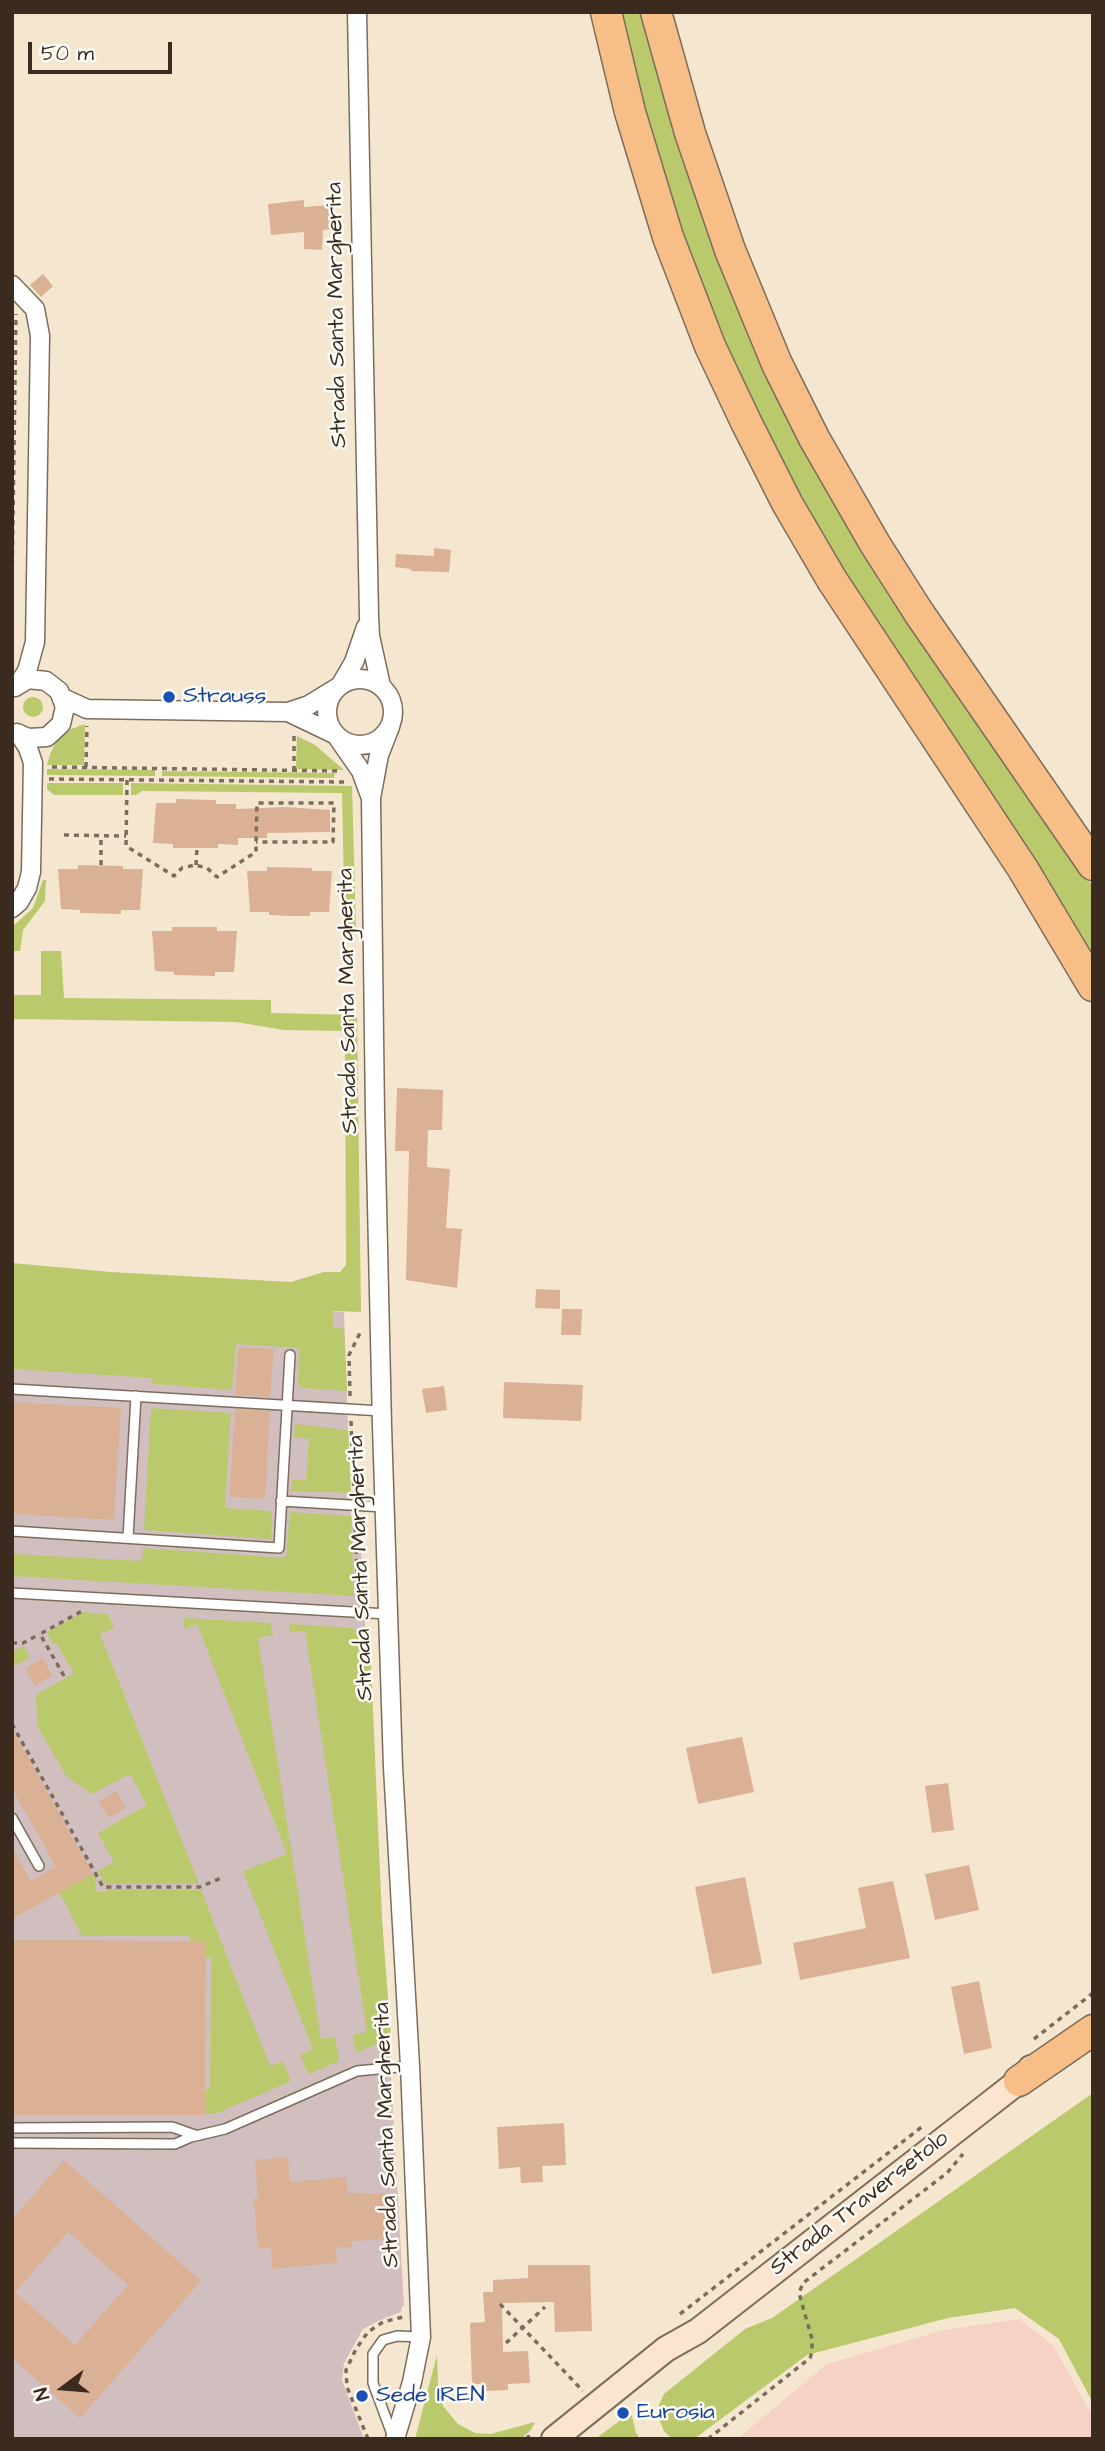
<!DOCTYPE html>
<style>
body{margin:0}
#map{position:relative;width:1105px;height:2451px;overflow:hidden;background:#f5e7cf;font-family:"Architects Daughter",sans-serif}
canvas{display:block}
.frame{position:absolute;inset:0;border:14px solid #3b2a1e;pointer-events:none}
.north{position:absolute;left:28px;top:2353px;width:70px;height:70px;-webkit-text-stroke:5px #fdfcf7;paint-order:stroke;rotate:254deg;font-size:19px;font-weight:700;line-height:28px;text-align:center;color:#3b2a1e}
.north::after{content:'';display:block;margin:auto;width:24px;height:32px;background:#3b2a1e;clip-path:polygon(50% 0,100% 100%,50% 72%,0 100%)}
.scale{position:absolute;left:28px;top:42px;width:144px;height:32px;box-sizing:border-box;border:4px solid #3b2a1e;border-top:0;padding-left:9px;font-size:21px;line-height:24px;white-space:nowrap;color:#3b2a1e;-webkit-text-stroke:5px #fdfcf7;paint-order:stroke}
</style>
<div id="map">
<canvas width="1105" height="2451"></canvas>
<div class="frame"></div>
<div class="north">N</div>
<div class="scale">50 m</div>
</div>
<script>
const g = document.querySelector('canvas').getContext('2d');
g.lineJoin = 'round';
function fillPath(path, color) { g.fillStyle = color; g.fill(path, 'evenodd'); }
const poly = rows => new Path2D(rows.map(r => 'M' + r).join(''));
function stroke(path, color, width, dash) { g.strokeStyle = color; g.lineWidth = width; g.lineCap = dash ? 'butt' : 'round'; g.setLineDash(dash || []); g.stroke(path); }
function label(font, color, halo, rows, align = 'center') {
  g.font = font + ' "Architects Daughter",sans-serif'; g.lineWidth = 5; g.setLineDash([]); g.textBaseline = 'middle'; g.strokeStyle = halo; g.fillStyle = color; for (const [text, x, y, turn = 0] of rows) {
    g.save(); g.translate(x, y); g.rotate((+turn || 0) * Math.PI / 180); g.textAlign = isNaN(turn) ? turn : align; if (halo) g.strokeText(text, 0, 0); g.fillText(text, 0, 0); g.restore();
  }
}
fillPath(poly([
 [1019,2319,1053,2345,1093,2417,1093,2439,737,2439,827,2364,944,2330]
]), '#f6d1c5');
fillPath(poly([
 [12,1293,344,1312,351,1516,360,1532,404,2306,402,2306,401,2312,378,2321,363,2329,344,2363,342,2380,364,2439,12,2439]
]), '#d1bfbf');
fillPath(poly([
 [617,12,644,12,713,240,1054,828,1093,887,1093,962,845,580,742,389,678,232],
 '23 707a10 10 0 1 1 20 0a10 10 0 1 1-20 0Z',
 [85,724,84,765,47,765,50,754,57,741,71,729],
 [297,736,315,745,344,770,296,769],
 [47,769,155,770,155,776,47,775],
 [162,771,335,773,334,778,162,776],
 [47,783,123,783,123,795,54,795,47,789],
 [131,783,352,786,356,932,345,932,342,793,142,791,136,795,131,795],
 [43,880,46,880,45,901,23,930,20,951,12,951,12,927,33,908],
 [41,951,61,951,64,998,271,1000,271,1013,357,1015,361,1312,333,1311,333,1327,344,1329,347,1391,302,1388,298,1383,299,1348,236,1344,232,1390,152,1384,152,1378,12,1369,12,1263,111,1272,291,1282,324,1272,340,1272,346,1265,345,1031,284,1030,236,1022,12,1019,12,995,41,995],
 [151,1408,231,1413,225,1508,272,1511,271,1539,144,1530],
 [295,1424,348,1430,351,1493,291,1491,292,1480,306,1480,309,1439,294,1437],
 [290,1512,351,1516,354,1596,12,1576,12,1554,142,1561,143,1548,286,1558],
 [83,1612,108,1614,114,1628,100,1634,199,1884,105,1884,98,1871,114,1862,98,1833,147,1805,130,1774,92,1794,66,1776,38,1727,36,1695,74,1673,56,1642,53,1644,47,1632],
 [184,1618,271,1623,273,1635,258,1638,321,2039,335,2037,339,2061,308,2074,300,2055,313,2049,243,1871,287,1854,197,1624,183,1629],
 [289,1624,352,1628,366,1634,370,1640,382,1919,391,2038,356,2053,353,2035,367,2032,305,1631,290,1632],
 [23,1646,30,1657,12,1667,12,1652],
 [93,1874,97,1881,95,1884,96,1892,106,1892,107,1889,201,1890,270,2066,283,2061,291,2081,215,2114,205,2114,206,2089,210,2088,211,1958,206,1957,206,1941,190,1941,190,1936,82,1936,59,1892],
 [1093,2093,1093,2403,1059,2339,1015,2308,948,2318,807,2355,694,2439,672,2439,664,2431,659,2419,659,2405,664,2394,745,2329,772,2318],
 [437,2355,438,2386,443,2406,458,2424,475,2433,491,2434,535,2422,531,2430,521,2439,415,2439],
 [629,2414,632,2416,636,2433,640,2439,595,2439]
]), '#bac96b');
fillPath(poly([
 [304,200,304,207,330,205,333,229,323,230,322,250,304,249,304,232,271,235,268,204],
 [43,274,53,286,41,297,30,285],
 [434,548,451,550,449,572,411,571,411,569,395,567,396,554,434,556],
 [176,799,216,800,216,804,236,804,236,809,285,807,330,810,330,832,267,833,267,838,238,838,238,845,218,844,218,848,173,848,173,844,153,843,156,803,176,803],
 [78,865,123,866,123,869,143,869,140,910,121,910,121,914,80,913,80,910,61,909,58,869,78,869],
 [267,867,312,868,312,871,332,871,329,912,310,912,310,916,289,916,269,915,269,912,250,912,247,871,267,871],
 [172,927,217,927,217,931,237,931,234,972,215,972,215,976,174,975,174,972,155,971,152,931,172,931],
 [397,1088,443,1090,442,1130,428,1130,427,1167,450,1169,446,1228,462,1229,457,1288,406,1280,409,1151,395,1151],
 [536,1289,560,1290,560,1309,535,1308],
 [562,1309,582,1309,581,1335,561,1335],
 [238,1347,274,1349,270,1397,235,1395],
 [504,1382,583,1385,581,1421,503,1418],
 [444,1386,447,1410,426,1413,422,1389],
 [12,1402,121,1408,114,1520,12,1514],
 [235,1409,270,1411,265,1499,229,1497],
 [43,1658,52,1676,35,1686,25,1669],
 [12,1729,93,1874,12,1919,12,1848,31,1881,56,1867,12,1788],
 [742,1737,754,1792,698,1804,686,1748],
 [948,1783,954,1830,932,1833,925,1786],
 [116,1791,126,1808,109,1818,99,1801],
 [969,1865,979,1910,935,1920,925,1874],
 [745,1877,762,1964,712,1974,695,1887],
 [893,1881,910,1958,800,1980,793,1943,866,1928,858,1888],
 [12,1940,206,1941,205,2115,12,2115],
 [979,1981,992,2048,964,2054,951,1987],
 [564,2123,566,2165,542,2166,543,2182,521,2183,520,2167,499,2169,497,2127],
 [288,2157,290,2182,346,2177,348,2193,387,2194,390,2239,351,2241,352,2247,336,2248,337,2263,272,2269,271,2248,258,2249,254,2199,258,2198,255,2160],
 [64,2160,201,2281,80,2418,12,2358,12,2219],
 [68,2232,128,2285,75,2345,15,2292],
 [528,2265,590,2265,592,2331,555,2332,554,2302,502,2303,503,2352,528,2351,530,2383,508,2384,508,2390,484,2391,484,2384,472,2384,470,2323,485,2322,483,2292,493,2292,493,2280,528,2278]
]), '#dab195');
const service = poly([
 [12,1389,382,1411],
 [281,1501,384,1507],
 [12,1531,279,1548,290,1355],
 [128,1538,136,1396],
 [12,1593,388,1614],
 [12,1818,39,1866],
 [12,2128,172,2127,195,2135],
 [12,2143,175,2144,191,2137,225,2129,357,2071,410,2066],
 [393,2437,373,2383,373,2354,383,2340,397,2336,421,2337]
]);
const minor = poly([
 [357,12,369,616,370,636,381,686],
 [12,285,35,309,40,336,35,642,27,671,19,683],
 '327 712a33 33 0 1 1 66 0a33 33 0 1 1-66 0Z',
 [15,687,28,679,46,681,59,691,65,707,61,724,47,737,28,738,17,733],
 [63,698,87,709,288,712,309,705,340,686,354,662,366,627],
 [288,712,336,735,361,771,371,798],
 [390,727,379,755,371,798,375,1115,382,1426,393,1767,410,2066,421,2337,412,2382,395,2439],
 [12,908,19,902,27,888,31,872,33,763,28,748,19,734]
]);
const secondary = poly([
 [554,2439,666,2349,698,2331,1019,2081,1031,2068]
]);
const trunk = poly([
 [606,12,630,112,668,237,710,346,746,422,787,503,832,580,1023,869,1093,986],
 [656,12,690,133,730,250,777,364,814,438,875,544,919,613,1093,865],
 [1019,2081,1093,2030]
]);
stroke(service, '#7c6c5c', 12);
stroke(minor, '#7c6c5c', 21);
stroke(secondary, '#7c6c5c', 28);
stroke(trunk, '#7c6c5c', 33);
stroke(poly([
 [12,585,16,314],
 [52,767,341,771],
 [86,767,87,726],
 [294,771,294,735],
 [49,779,345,782],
 [127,780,126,846,174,876,182,868,195,865,207,868,217,877,256,852,256,842,257,803,334,803,333,842,256,842],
 [64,835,126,836],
 [101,865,101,836],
 [196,865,197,848],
 [350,1396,349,1355,360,1333],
 [351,1421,354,1494],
 [355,1519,358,1599],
 [12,1643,23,1643,40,1634],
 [64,1676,40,1634,82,1611],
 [12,1724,103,1887,200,1887,221,1878],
 [1034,2039,1093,1993],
 [500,2304,583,2391],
 [680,2314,923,2126],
 [506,2343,545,2307],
 [368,2439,347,2387,346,2370,356,2349,368,2332,383,2322,403,2317],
 [526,2439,532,2433],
 [708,2439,810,2358,812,2352,812,2339,799,2293,803,2283,947,2173,963,2154]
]), '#7c6c5c', 3.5, [5, 5]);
stroke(service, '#fff', 9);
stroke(minor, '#fff', 18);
stroke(secondary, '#fce5cf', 24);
stroke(trunk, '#f7be88', 30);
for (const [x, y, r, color] of [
 [169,697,7,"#1a4fb4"],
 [362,2396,7,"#1a4fb4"],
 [623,2413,7,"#1a4fb4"]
]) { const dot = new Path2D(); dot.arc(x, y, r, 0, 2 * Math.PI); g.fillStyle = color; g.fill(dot); stroke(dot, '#fdfcf7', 2.5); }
label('23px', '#3b2a1e', '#fdfcf7', [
 ["Strada Santa Margherita",338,315,-91],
 ["Strada Santa Margherita",349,1001,-91],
 ["Strada Santa Margherita",362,1568,-92],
 ["Strada Santa Margherita",388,2135,-92],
 ["Strada Traversetolo",860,2204,-38]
]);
label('23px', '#164399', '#fdfcf7', [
 ["Strauss",183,697],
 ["Sede IREN",376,2396],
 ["Eurosia",637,2413]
], 'left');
</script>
